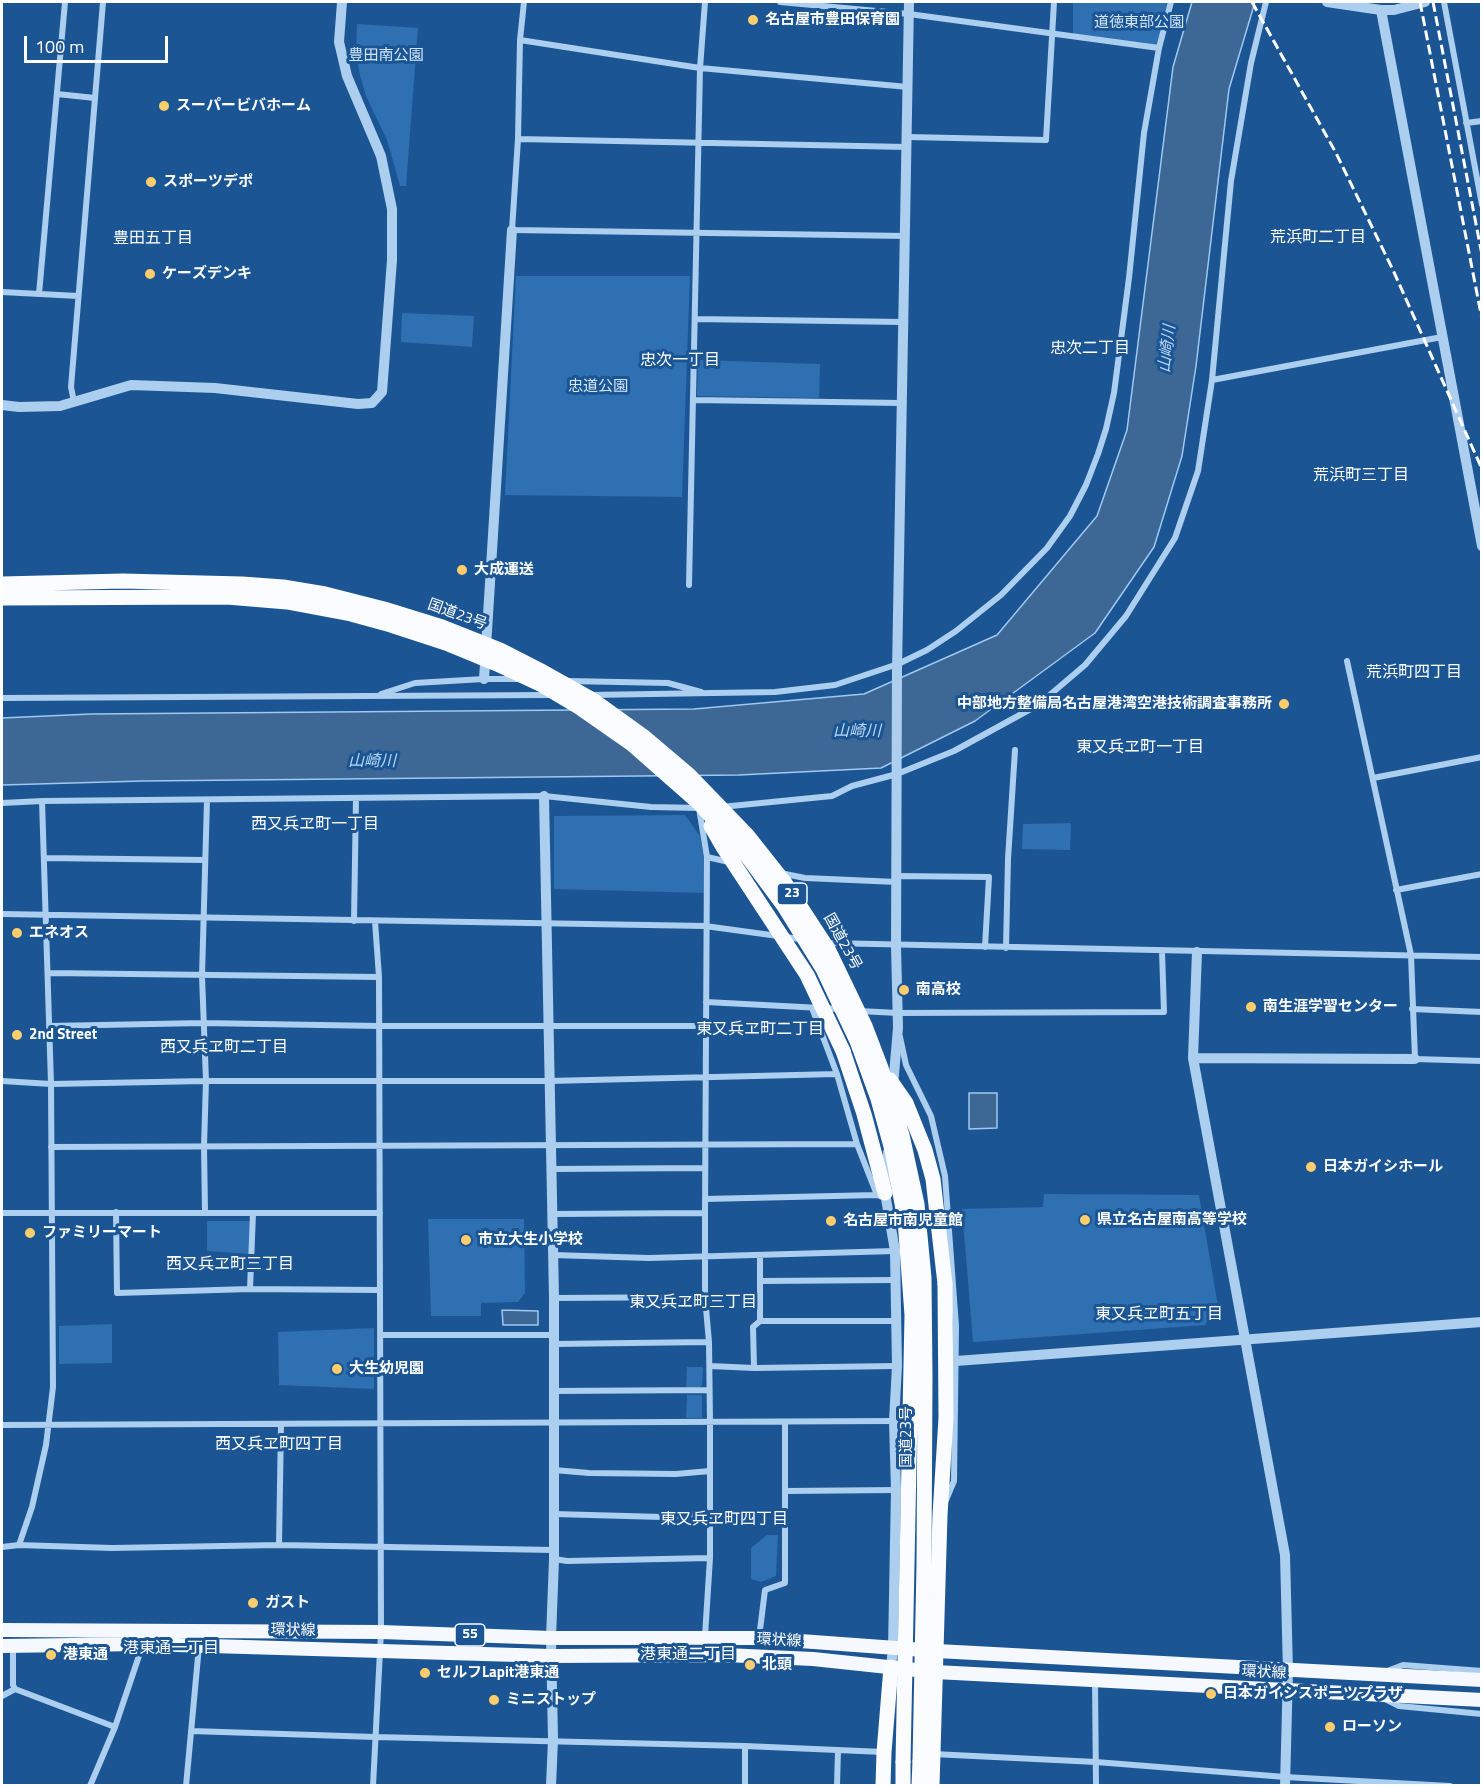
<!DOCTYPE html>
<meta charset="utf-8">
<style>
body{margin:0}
#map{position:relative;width:1483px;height:1787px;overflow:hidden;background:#1b5594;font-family:"Titillium Web",sans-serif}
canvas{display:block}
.frame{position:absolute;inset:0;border:3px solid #fff;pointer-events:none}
.scale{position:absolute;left:24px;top:36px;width:144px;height:27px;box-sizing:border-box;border:3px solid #fff;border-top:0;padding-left:8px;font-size:18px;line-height:21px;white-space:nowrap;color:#fff;-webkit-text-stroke:4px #1b5594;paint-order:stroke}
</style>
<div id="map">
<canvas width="1483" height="1787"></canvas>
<div class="frame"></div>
<div class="scale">100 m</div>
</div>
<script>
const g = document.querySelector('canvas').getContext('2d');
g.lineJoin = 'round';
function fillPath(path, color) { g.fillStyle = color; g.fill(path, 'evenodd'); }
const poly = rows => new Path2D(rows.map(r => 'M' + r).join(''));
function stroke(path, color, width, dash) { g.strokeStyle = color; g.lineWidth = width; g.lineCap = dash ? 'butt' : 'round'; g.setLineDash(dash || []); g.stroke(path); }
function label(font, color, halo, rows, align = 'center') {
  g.font = font + ' "Titillium Web","Noto Sans JP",sans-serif'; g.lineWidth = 6; g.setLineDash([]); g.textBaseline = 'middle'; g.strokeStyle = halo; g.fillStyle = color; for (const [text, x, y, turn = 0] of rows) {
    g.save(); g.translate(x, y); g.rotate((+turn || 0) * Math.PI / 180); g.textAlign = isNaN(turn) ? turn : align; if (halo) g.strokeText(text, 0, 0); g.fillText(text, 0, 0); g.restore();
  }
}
fillPath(poly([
 [1073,2,1171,2,1159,48,1073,36],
 [357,24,418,28,406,186,400,186,387,140,366,96,360,75,356,54],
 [516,276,690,276,682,497,505,495],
 [402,313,474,316,472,347,401,342],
 [698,360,820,364,819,398,697,396],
 [685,815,700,836,704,858,704,893,554,889,554,816],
 [1071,823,1070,850,1022,849,1023,824],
 [1044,1194,1199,1195,1218,1306,1205,1325,973,1342,962,1209,1043,1207],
 [428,1219,524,1219,525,1293,518,1302,481,1303,481,1316,431,1316],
 [207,1221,251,1221,250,1254,207,1251],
 [112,1324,112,1363,59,1364,59,1326],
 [374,1328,374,1389,279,1385,278,1332],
 [687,1367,703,1367,702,1385,699,1388,686,1388],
 [687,1395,702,1395,702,1418,686,1418],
 [767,1535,778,1535,776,1576,761,1582,751,1579,751,1548]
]), '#2e70b2');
const water = poly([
 [1192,2,1255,2,1229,89,1196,366,1182,456,1154,547,1095,633,975,721,881,768,739,775,142,781,2,785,2,718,91,714,694,709,864,694,997,635,1097,516,1127,430,1173,67,1192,2],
 [969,1093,997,1093,997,1128,969,1129,969,1093],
 [502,1310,538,1311,538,1325,503,1325,502,1310]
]);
fillPath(water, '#3d6794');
stroke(water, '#9fc9f1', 1.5);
stroke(poly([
 [524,2,520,40,518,139,512,230,906,236],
 [780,2,909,14,1159,48],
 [1444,2,1482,205],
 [520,40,700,68,908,87],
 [57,94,95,98],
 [1466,123,1482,121],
 [908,137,1046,140,1054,2],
 [518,139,907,147],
 [2,292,78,296],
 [39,294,65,2],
 [695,319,903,322],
 [1212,380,1442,337],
 [693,400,902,403],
 [74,402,71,387,103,2],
 [689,585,700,68,705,2],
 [1347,661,1411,955,1415,1059,1482,1061],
 [568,681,668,683,701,692],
 [381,694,415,683,484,679,519,679],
 [590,695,775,692,835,685,898,664,927,650,956,631,1001,595,1047,548,1070,516,1086,485,1098,454,1106,429,1114,393,1129,278,1144,133,1159,48,1171,2],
 [2,698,550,695],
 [1373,778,1482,757],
 [2,803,42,801,544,796,651,807,699,808],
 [721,807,832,796,852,786,897,774,954,751,1038,705,1085,665,1126,616,1175,538,1198,471,1212,380,1231,181,1251,63,1266,2],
 [699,808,707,857,705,1213,705,1297,709,1342,710,1423,710,1558,705,1636],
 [707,857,729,862],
 [45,858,205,860],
 [780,873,805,878,897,882],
 [897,876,989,877,985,947],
 [1396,890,1482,874],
 [2,914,705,926,800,939],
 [354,921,356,798],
 [828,943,1482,957],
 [1006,948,1008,859,1015,750],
 [48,973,379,977],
 [706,1002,840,1009],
 [812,1008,837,1074,857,1144,877,1195,885,1198],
 [1412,1009,1482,1012],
 [859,1011,898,1013,1164,1012,1162,951],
 [49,1026,203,1023,379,1026,705,1026],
 [900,1037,906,1065,931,1116,945,1176,956,1326,954,1481,946,1500],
 [2,1081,51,1084,206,1081,549,1081,837,1074],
 [51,1147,857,1144],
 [553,1169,705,1168],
 [705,1199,877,1195],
 [116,1212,117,1293,250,1289,379,1290],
 [2,1213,380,1213],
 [205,1213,204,1146,206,1081,202,976,207,800],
 [552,1214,705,1213],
 [553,1255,649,1258,895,1251],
 [761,1281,895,1280],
 [250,1289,253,1213],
 [554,1298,705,1297],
 [760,1321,896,1321],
 [381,1335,553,1335],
 [554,1344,709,1342],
 [710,1366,754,1368,897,1366],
 [754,1368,753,1327,760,1321,760,1256],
 [554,1391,709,1390],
 [2,1425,894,1421],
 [554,1470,589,1473,676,1474,710,1471],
 [785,1491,896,1490],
 [554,1514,662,1517,710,1513],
 [19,1545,32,1507,46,1445,53,1387,51,1084,42,801],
 [279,1545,281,1425],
 [2,1547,19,1545,112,1548,279,1545,553,1550],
 [554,1559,567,1561,710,1558],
 [759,1638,765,1590,785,1583,785,1423],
 [13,1646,13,1685,15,1689],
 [1387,1671,1403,1665,1482,1671],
 [1095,1681,1096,1786],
 [2,1696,15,1689,115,1727],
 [1385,1699,1399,1706,1482,1714],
 [191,1731,375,1737,745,1746,883,1752],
 [745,1746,745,1786],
 [933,1754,1096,1762,1285,1777,1450,1786],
 [90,1786,115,1727,143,1644],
 [186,1786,199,1646],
 [373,1786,381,1632,379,977,375,921],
 [837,1786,838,1750]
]), '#acceef', 6);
stroke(poly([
 [1327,2,1381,10,1394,10,1425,2],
 [1381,10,1482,546],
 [2,405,19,407,60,406,131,385,215,388,358,404,372,403,382,392,392,260,392,209,381,156,347,76,339,42,342,2],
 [484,679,512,230],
 [544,796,554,1298,554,1559,551,1638,553,1740,551,1786],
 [1197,952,1193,1058,1285,1555,1288,1671,1285,1786],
 [1193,1058,1415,1059],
 [893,1086,898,1028,896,946,897,670,909,2],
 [888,1152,885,1193,895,1251,897,1366,894,1421,896,1490,893,1648,891,1667],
 [956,1361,1482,1322]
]), '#acceef', 10);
stroke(poly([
 [2,1630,381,1632,551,1638,759,1638,937,1651,1482,1680],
 [2,1646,143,1644,551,1656,726,1655,813,1659,935,1672,1482,1700]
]), '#f5f9ff', 14);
stroke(poly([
 [843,1051,864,1114,885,1193],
 [883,1786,884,1752,891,1667],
 [903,1786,903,1762],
 [919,1786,920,1761],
 [932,1786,940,1515,946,1418,945,1284]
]), '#fafcff', 15);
stroke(poly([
 [1252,2,1336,153,1393,270,1482,469],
 [1420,2,1482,319],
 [1433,2,1482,255]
]), '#fff', 3, [10, 4.5]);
stroke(poly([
 [2,584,123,581,242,584,283,587,325,594,384,609,442,627,500,650,543,672,593,700,643,736,689,775,747,835,785,883,828,949,865,1026,881,1068,902,1135,917,1204,924,1278,925,1377,924,1565,920,1761],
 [2,598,227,597,287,602,351,614,391,625,446,643,497,664,542,685,579,707,632,744,699,803,747,856,784,906,823,969,857,1041,878,1099,892,1150,905,1220,912,1315,903,1762],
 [711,826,723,847,807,975,843,1051],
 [890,1080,906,1103,925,1150,933,1179,945,1284]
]), '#fafcff', 15);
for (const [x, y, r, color] of [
 [753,20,6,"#ffcd6b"],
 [164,106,6,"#ffcd6b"],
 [151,182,6,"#ffcd6b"],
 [150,274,6,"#ffcd6b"],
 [462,570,6,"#ffcd6b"],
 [1284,704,6,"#ffcd6b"],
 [17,933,6,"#ffcd6b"],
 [904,990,6,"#ffcd6b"],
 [1251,1007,6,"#ffcd6b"],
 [17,1035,6,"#ffcd6b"],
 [1311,1167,6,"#ffcd6b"],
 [1085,1220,6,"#ffcd6b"],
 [831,1221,6,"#ffcd6b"],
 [30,1233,6,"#ffcd6b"],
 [466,1240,6,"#ffcd6b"],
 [337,1369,6,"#ffcd6b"],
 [253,1603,6,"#ffcd6b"],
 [51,1655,6,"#ffcd6b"],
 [750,1665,6,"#ffcd6b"],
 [425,1673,6,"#ffcd6b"],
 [1211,1694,6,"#ffcd6b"],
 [494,1700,6,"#ffcd6b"],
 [1330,1727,6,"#ffcd6b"]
]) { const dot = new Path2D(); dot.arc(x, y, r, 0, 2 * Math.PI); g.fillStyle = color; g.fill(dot); stroke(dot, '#1b5594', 2); }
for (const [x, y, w] of [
 [792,894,30],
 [470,1635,30]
]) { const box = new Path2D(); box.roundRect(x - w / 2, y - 11, w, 22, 4.5); g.fillStyle = '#1b5594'; g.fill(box); stroke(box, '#fff', 1.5); }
label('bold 14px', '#fff', null, [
 ["23",792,894],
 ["55",470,1635]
]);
label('bold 15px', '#fff', '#1b5594', [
 ["名古屋市豊田保育園",765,20],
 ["スーパービバホーム",176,106],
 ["スポーツデポ",163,182],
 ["ケーズデンキ",162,274],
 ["大成運送",474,570],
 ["中部地方整備局名古屋港湾空港技術調査事務所",1272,704,"right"],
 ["エネオス",29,933],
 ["南高校",916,990],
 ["南生涯学習センター",1263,1007],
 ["2nd Street",29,1035],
 ["日本ガイシホール",1323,1167],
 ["県立名古屋南高等学校",1097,1220],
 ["名古屋市南児童館",843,1221],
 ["ファミリーマート",42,1233],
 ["市立大生小学校",478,1240],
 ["大生幼児園",349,1369],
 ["ガスト",265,1603],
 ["港東通",63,1655],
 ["北頭",762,1665],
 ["セルフLapit港東通",437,1673],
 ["日本ガイシスポーツプラザ",1223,1694],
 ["ミニストップ",506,1700],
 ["ローソン",1342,1727]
], 'left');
label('15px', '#d3e7fb', '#1b5594', [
 ["道徳東部公園",1139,23],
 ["豊田南公園",386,56],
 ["忠道公園",598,387]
]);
label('15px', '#fff', '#1b5594', [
 ["国道23号",457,615,20],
 ["国道23号",842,942,61],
 ["国道23号",907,1437,-90],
 ["環状線",293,1631,1],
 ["環状線",779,1641,3],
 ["環状線",1264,1673,3]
]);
label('16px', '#fff', '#1b5594', [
 ["荒浜町二丁目",1318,238],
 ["豊田五丁目",153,239],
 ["忠次二丁目",1090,349],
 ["忠次一丁目",680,361],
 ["荒浜町三丁目",1361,476],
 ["荒浜町四丁目",1414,673],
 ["東又兵ヱ町一丁目",1140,748],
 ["西又兵ヱ町一丁目",315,825],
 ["東又兵ヱ町二丁目",760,1030],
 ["西又兵ヱ町二丁目",224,1048],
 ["西又兵ヱ町三丁目",230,1265],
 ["東又兵ヱ町三丁目",693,1303],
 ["東又兵ヱ町五丁目",1159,1315],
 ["西又兵ヱ町四丁目",279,1445],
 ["東又兵ヱ町四丁目",724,1520],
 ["港東通一丁目",171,1649],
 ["港東通二丁目",688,1655]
]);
label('italic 16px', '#b9d7f6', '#1b5594', [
 ["山崎川",1168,349,-83],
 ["山崎川",857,732],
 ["山崎川",372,762]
]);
</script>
